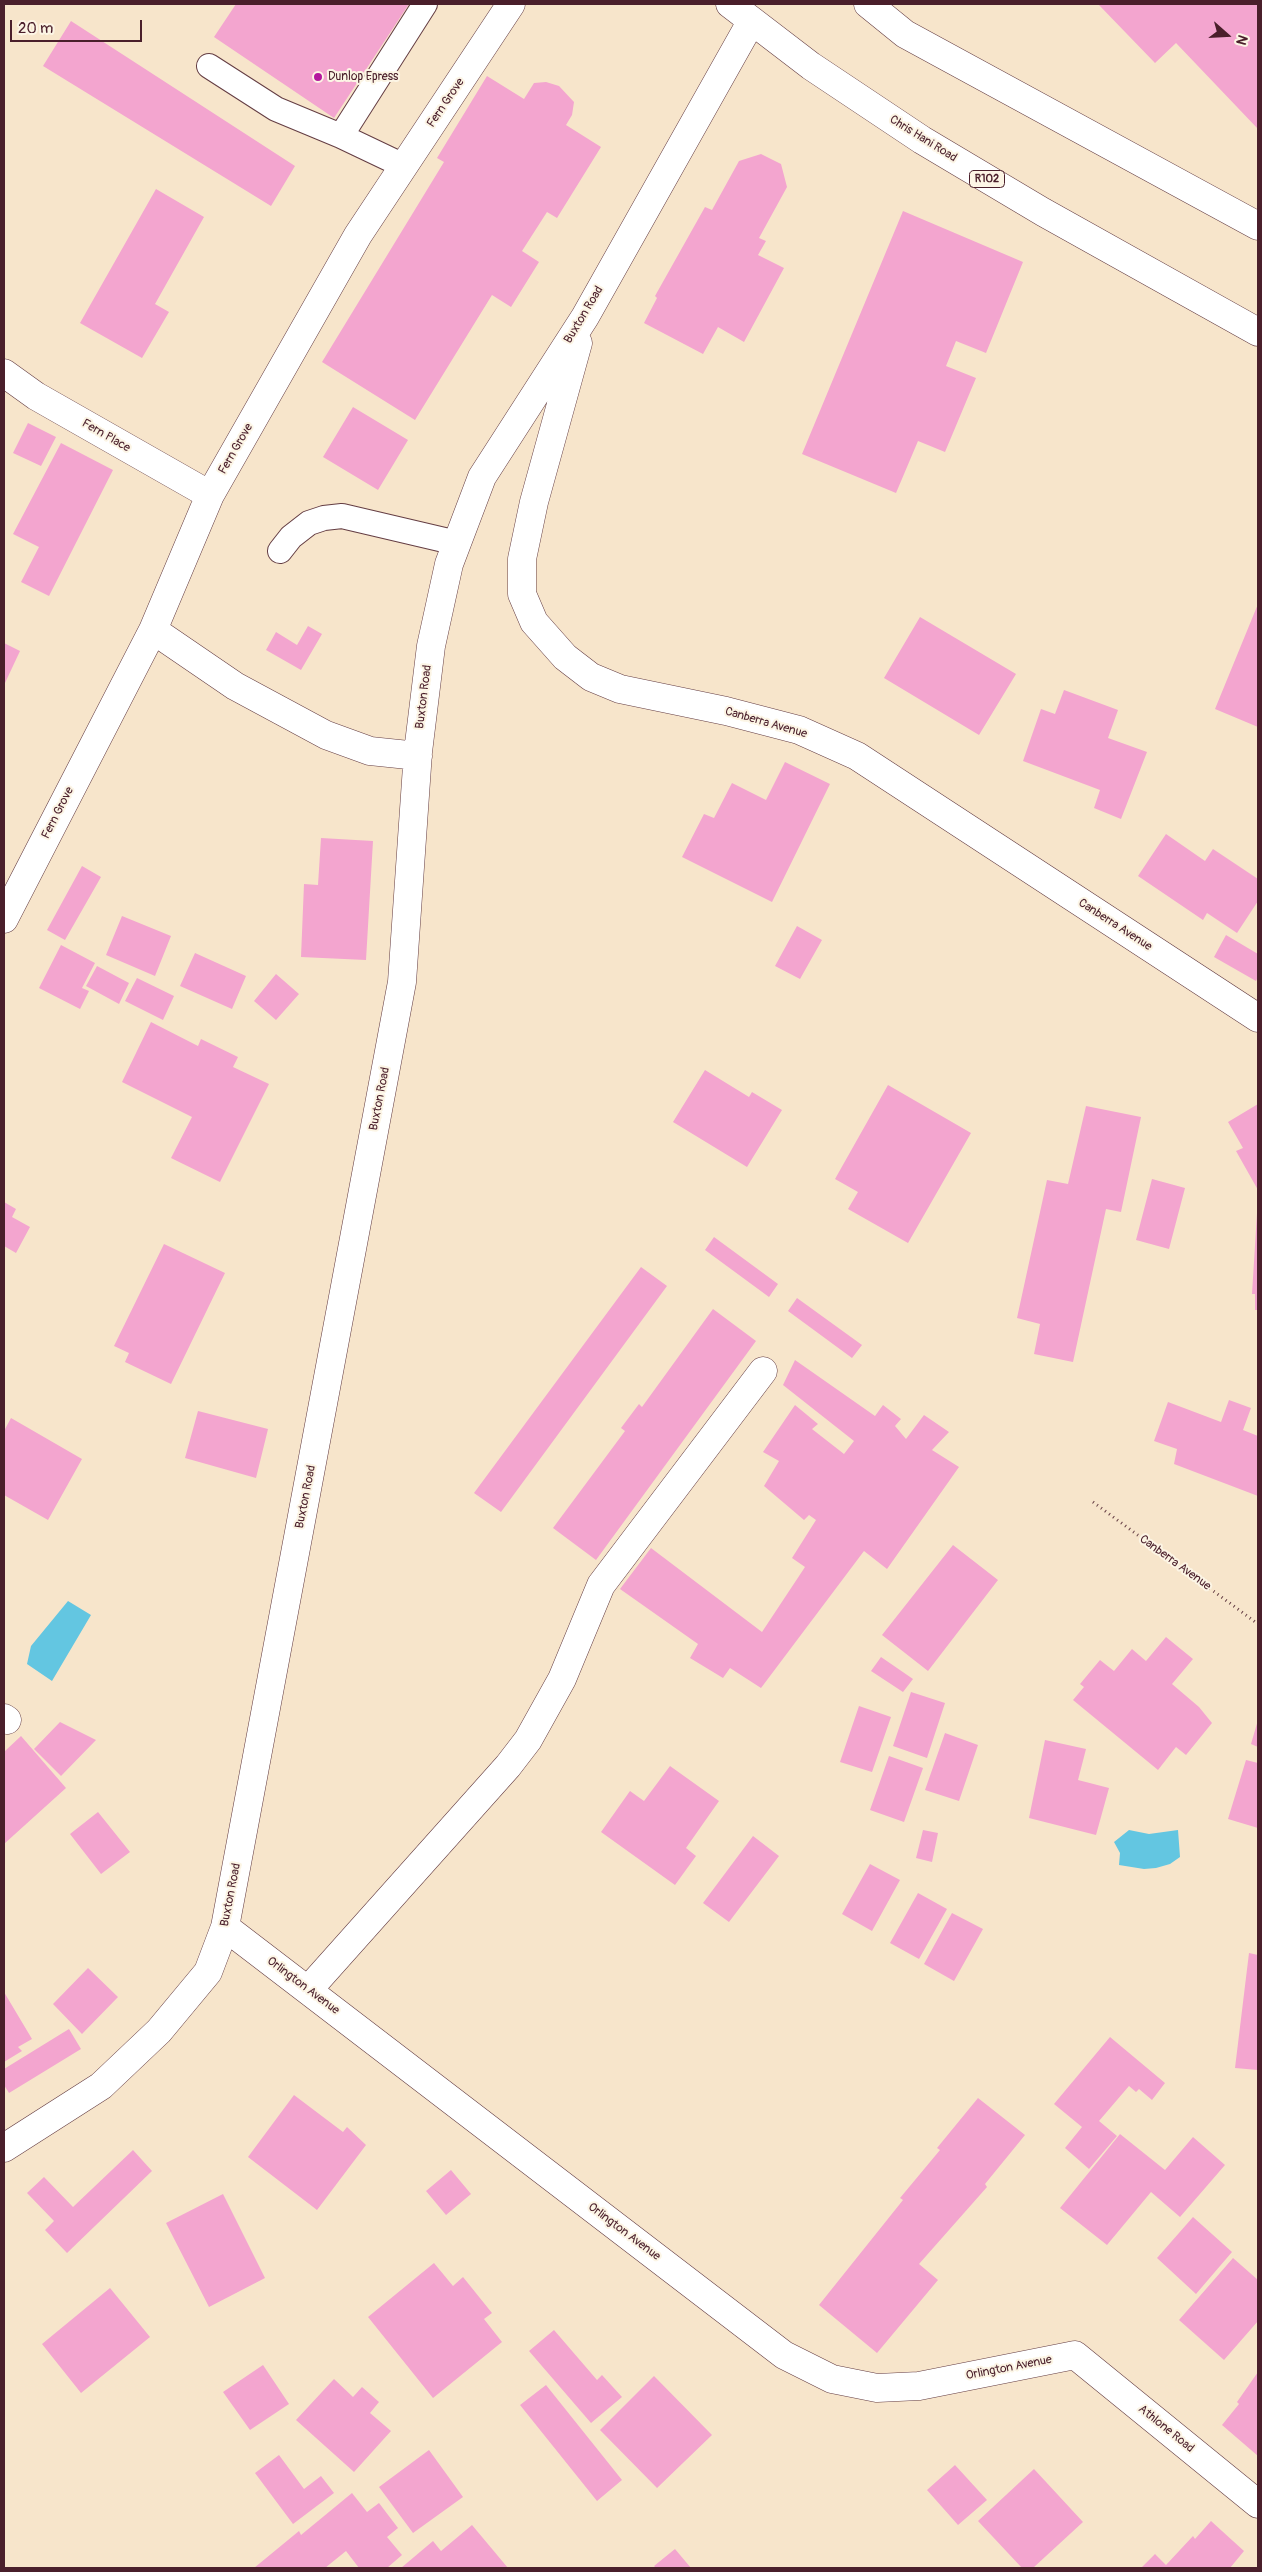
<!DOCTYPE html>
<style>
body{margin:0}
#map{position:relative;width:1262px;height:2572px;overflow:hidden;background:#f7e5cb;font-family:Pangolin,sans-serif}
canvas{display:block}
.frame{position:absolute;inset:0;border:5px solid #4a1f2b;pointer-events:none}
.north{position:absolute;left:1202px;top:10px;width:50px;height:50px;-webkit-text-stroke:4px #fcf5e5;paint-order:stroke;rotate:109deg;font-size:14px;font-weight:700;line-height:20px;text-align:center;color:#4a1f2b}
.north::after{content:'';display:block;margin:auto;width:18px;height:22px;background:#4a1f2b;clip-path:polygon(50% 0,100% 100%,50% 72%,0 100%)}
.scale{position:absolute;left:10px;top:20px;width:132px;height:22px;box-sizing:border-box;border:2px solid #4a1f2b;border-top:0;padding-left:6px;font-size:15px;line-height:18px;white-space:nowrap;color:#4a1f2b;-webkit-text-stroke:4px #fcf5e5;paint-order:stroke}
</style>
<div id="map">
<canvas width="1262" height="2572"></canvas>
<div class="frame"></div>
<div class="north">N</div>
<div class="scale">20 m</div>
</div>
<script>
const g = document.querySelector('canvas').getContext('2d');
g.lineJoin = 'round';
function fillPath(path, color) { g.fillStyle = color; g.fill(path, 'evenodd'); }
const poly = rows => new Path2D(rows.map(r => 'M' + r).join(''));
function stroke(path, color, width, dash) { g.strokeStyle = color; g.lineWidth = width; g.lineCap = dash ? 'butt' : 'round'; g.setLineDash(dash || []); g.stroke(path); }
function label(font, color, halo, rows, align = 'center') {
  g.font = font + ' Pangolin,sans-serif'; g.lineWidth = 4; g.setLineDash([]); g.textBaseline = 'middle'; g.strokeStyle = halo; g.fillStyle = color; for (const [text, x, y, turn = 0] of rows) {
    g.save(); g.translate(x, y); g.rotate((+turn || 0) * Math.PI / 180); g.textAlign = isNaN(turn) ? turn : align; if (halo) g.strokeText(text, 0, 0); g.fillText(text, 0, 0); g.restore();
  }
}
fillPath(poly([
 [68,1601,91,1615,52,1681,27,1664,31,1646],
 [1129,1830,1149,1834,1178,1830,1180,1857,1170,1864,1156,1868,1144,1869,1119,1865,1120,1853,1114,1842]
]), '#63c6e1');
fillPath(poly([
 [236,4,409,4,334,118,214,37],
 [1098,4,1258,4,1258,129,1176,43,1155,63],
 [71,21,295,166,271,206,43,66],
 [487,76,524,99,534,83,546,82,559,86,574,102,572,115,566,125,601,147,557,218,547,212,522,251,539,262,511,307,492,295,415,420,322,362,444,162,437,158],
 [761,154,781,164,787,187,759,238,766,241,758,255,784,268,744,342,718,327,703,354,644,323,657,298,655,296,705,207,712,210,739,161],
 [156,189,204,217,155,304,169,312,142,358,80,323],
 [903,211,1023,262,986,353,956,341,946,366,976,378,945,452,918,441,896,493,802,454],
 [353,407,408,440,378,490,323,457],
 [28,423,56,437,41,466,13,453],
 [61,443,113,470,49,596,21,582,39,547,13,534],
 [1258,604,1258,727,1215,709],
 [920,617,1016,674,979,735,884,678],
 [308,626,322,634,301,670,266,650,276,632,297,645],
 [4,643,20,651,5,683,4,682],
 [1064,690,1118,710,1108,738,1147,752,1121,819,1094,808,1100,790,1023,761,1041,709,1055,714],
 [785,762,830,784,772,902,682,857,704,814,714,818,732,783,766,800],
 [1166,834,1205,861,1213,849,1258,879,1258,901,1237,933,1207,913,1203,920,1138,876],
 [321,838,373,841,366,960,301,957,304,884,318,885],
 [82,866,101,877,65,940,47,930],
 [122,916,171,936,155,976,106,955],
 [797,926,822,940,800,979,775,966],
 [1226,935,1258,954,1258,977,1256,981,1214,957],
 [61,945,95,963,82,988,89,991,80,1009,39,988],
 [195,953,246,976,232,1009,180,986],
 [97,966,129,983,119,1004,86,986],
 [276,974,299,994,276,1020,254,1001],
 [137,978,174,996,163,1020,125,1001],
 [151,1022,198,1046,201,1039,238,1057,233,1067,269,1084,220,1182,171,1158,192,1117,122,1082],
 [705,1070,749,1097,752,1092,782,1110,747,1167,673,1122],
 [888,1085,971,1133,908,1243,848,1209,858,1192,835,1179],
 [1258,1104,1258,1190,1236,1151,1243,1148,1228,1122],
 [1086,1106,1141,1117,1121,1212,1106,1209,1073,1362,1034,1354,1040,1324,1017,1318,1047,1180,1068,1184],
 [1152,1179,1185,1188,1169,1249,1136,1240],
 [4,1202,16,1209,12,1217,30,1227,16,1253,4,1246],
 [1257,1213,1258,1213,1258,1310,1255,1310,1255,1294,1252,1294],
 [714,1237,778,1284,769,1297,705,1250],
 [164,1244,225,1273,171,1384,125,1362,129,1353,114,1346],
 [641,1267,667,1286,501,1512,474,1493],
 [797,1298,862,1345,852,1358,788,1311],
 [713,1309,756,1341,596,1560,553,1528,625,1431,621,1428,639,1404,642,1407],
 [795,1360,875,1416,883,1405,901,1419,895,1426,906,1439,924,1415,949,1432,932,1450,959,1467,887,1569,864,1551,761,1688,730,1668,723,1678,690,1658,698,1644,620,1589,651,1548,762,1632,805,1567,792,1558,816,1520,809,1515,804,1520,764,1486,779,1461,763,1452,795,1405,818,1424,812,1429,844,1454,854,1441,783,1385],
 [1229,1400,1251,1408,1243,1430,1258,1436,1258,1496,1174,1464,1177,1449,1154,1441,1168,1402,1221,1422],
 [198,1411,268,1429,256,1478,185,1458],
 [11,1418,82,1459,48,1520,4,1495,4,1431],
 [953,1545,998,1580,928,1671,882,1635],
 [1166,1637,1193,1659,1172,1684,1199,1707,1212,1723,1186,1755,1176,1747,1158,1770,1073,1700,1084,1687,1080,1684,1100,1660,1114,1671,1132,1649,1146,1661],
 [881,1657,913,1679,903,1692,871,1671],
 [911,1692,945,1703,927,1758,893,1746],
 [859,1706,891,1717,872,1772,840,1762],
 [1258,1720,1258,1747,1251,1744],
 [60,1722,96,1740,61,1776,34,1749],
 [945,1733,978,1745,959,1801,925,1790],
 [21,1736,66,1788,4,1844,4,1752],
 [1045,1740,1086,1749,1078,1780,1109,1788,1096,1835,1029,1818],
 [889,1756,923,1768,904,1822,870,1810],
 [1246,1760,1258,1763,1258,1828,1228,1819],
 [670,1766,719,1801,686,1848,696,1856,675,1885,601,1832,630,1791,644,1801],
 [98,1812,130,1852,101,1874,70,1834],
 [923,1830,938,1833,932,1862,916,1858],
 [753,1836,779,1856,729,1922,703,1903],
 [870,1864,900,1880,872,1931,842,1914],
 [918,1893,947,1909,919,1959,890,1943],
 [952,1913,983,1929,954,1981,924,1964],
 [1249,1953,1258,1955,1258,2070,1235,2068],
 [88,1968,118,1997,82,2034,53,2004],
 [4,1992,32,2039,18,2047,22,2051,4,2062],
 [69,2029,81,2049,9,2093,4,2085,4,2069],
 [1110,2037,1165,2083,1152,2100,1139,2089,1136,2092,1129,2086,1099,2121,1117,2136,1089,2169,1065,2148,1082,2127,1054,2104],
 [294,2095,343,2132,347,2127,366,2145,317,2210,248,2157],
 [978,2098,1025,2135,985,2184,987,2187,919,2264,938,2280,877,2353,819,2305,903,2200,900,2198,940,2150,937,2148],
 [1120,2134,1165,2170,1193,2137,1225,2165,1180,2217,1151,2192,1107,2245,1060,2208],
 [133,2150,152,2171,67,2253,45,2230,54,2221,27,2193,44,2177,73,2207],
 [451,2170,471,2194,446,2215,426,2191],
 [223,2194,265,2278,209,2307,166,2223],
 [1193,2217,1232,2252,1196,2294,1157,2258],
 [1233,2258,1258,2280,1258,2321,1224,2360,1179,2320],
 [434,2263,453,2286,463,2277,492,2313,484,2319,502,2342,433,2398,368,2317],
 [110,2288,150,2337,81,2393,42,2344],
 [554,2330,597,2380,602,2375,622,2397,591,2423,529,2351],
 [263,2365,289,2404,250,2430,223,2392],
 [1258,2372,1258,2456,1222,2425,1239,2404,1237,2402],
 [654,2376,712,2435,657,2488,600,2430],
 [334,2379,353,2397,362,2387,379,2402,370,2413,391,2431,354,2472,296,2420],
 [546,2385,622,2480,597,2501,520,2405],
 [429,2450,463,2497,413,2533,379,2487],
 [279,2455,304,2489,321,2476,334,2493,293,2524,255,2473],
 [955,2465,987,2500,958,2525,927,2490],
 [1034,2469,1083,2522,1033,2568,1022,2568,978,2521],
 [352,2493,367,2512,379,2503,398,2528,387,2537,402,2555,387,2568,359,2568,346,2551,325,2568,254,2568,299,2531,301,2535],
 [1211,2521,1244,2551,1230,2568,1141,2568,1155,2554,1166,2565,1193,2536,1195,2539],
 [472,2525,508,2568,401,2568,433,2541,441,2551],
 [675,2549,691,2568,656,2568,654,2566]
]), '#f3a5cf');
const service = poly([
 [209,66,276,109,341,136,404,166],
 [341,136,425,4],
 [280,551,291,537,309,523,324,518,342,516,457,543]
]);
const minor = poly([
 [578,343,534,502,522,559,522,594,534,622,565,657,591,677,620,689,726,711,799,730,857,756,1258,1018],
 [4,373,36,396,210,495],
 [153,630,235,686,326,735,370,751,418,756],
 [4,919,153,630,210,495,358,235,511,4],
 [4,1718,7,1720],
 [225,1927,784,2355,832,2379,877,2388,919,2386,1075,2355,1258,2504],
 [308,1990,508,1766,528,1740,562,1679,601,1585,763,1371],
 [4,2148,101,2086,159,2031,208,1972,225,1927,402,982,418,752,431,646,449,564,482,477,585,317,751,22]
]);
const primary = poly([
 [730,4,811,66,922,140,1043,212,1258,332],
 [868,4,905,34,1258,226]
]);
stroke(service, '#643d43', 26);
stroke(minor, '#643d43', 29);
stroke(primary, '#643d43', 29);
stroke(poly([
 [1093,1502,1258,1624]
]), '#643d43', 3, [1, 4]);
stroke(service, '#fff', 24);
stroke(minor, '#fff', 28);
stroke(primary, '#fff', 28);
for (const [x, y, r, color] of [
 [318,77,5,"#b5179e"]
]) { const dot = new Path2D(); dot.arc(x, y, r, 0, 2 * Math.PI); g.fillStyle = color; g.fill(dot); stroke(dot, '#fcf5e5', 2); }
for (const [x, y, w] of [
 [987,179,35]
]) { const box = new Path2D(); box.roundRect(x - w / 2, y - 8.5, w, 17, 4); g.fillStyle = '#fcf5e5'; g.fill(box); stroke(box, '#4a1f2b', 1); }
label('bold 11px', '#4a1f2b', null, [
 ["R102",987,179]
]);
label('12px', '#4a1f2b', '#fcf5e5', [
 ["Dunlop Epress",328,77]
], 'left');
label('12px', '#4a1f2b', '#fcf5e5', [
 ["Fern Grove",446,103,-56],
 ["Chris Hani Road",923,139,32],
 ["Buxton Road",584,315,-59],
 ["Fern Place",106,436,30],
 ["Fern Grove",236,449,-60],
 ["Buxton Road",424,697,-83],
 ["Canberra Avenue",766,723,16],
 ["Fern Grove",58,813,-63],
 ["Canberra Avenue",1115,925,33],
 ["Buxton Road",380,1099,-79],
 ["Buxton Road",306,1497,-79],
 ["Canberra Avenue",1175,1563,36],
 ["Buxton Road",231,1895,-79],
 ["Orlington Avenue",303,1986,37],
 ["Orlington Avenue",624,2232,37],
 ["Orlington Avenue",1009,2368,-11],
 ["Athlone Road",1166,2429,39]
]);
</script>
